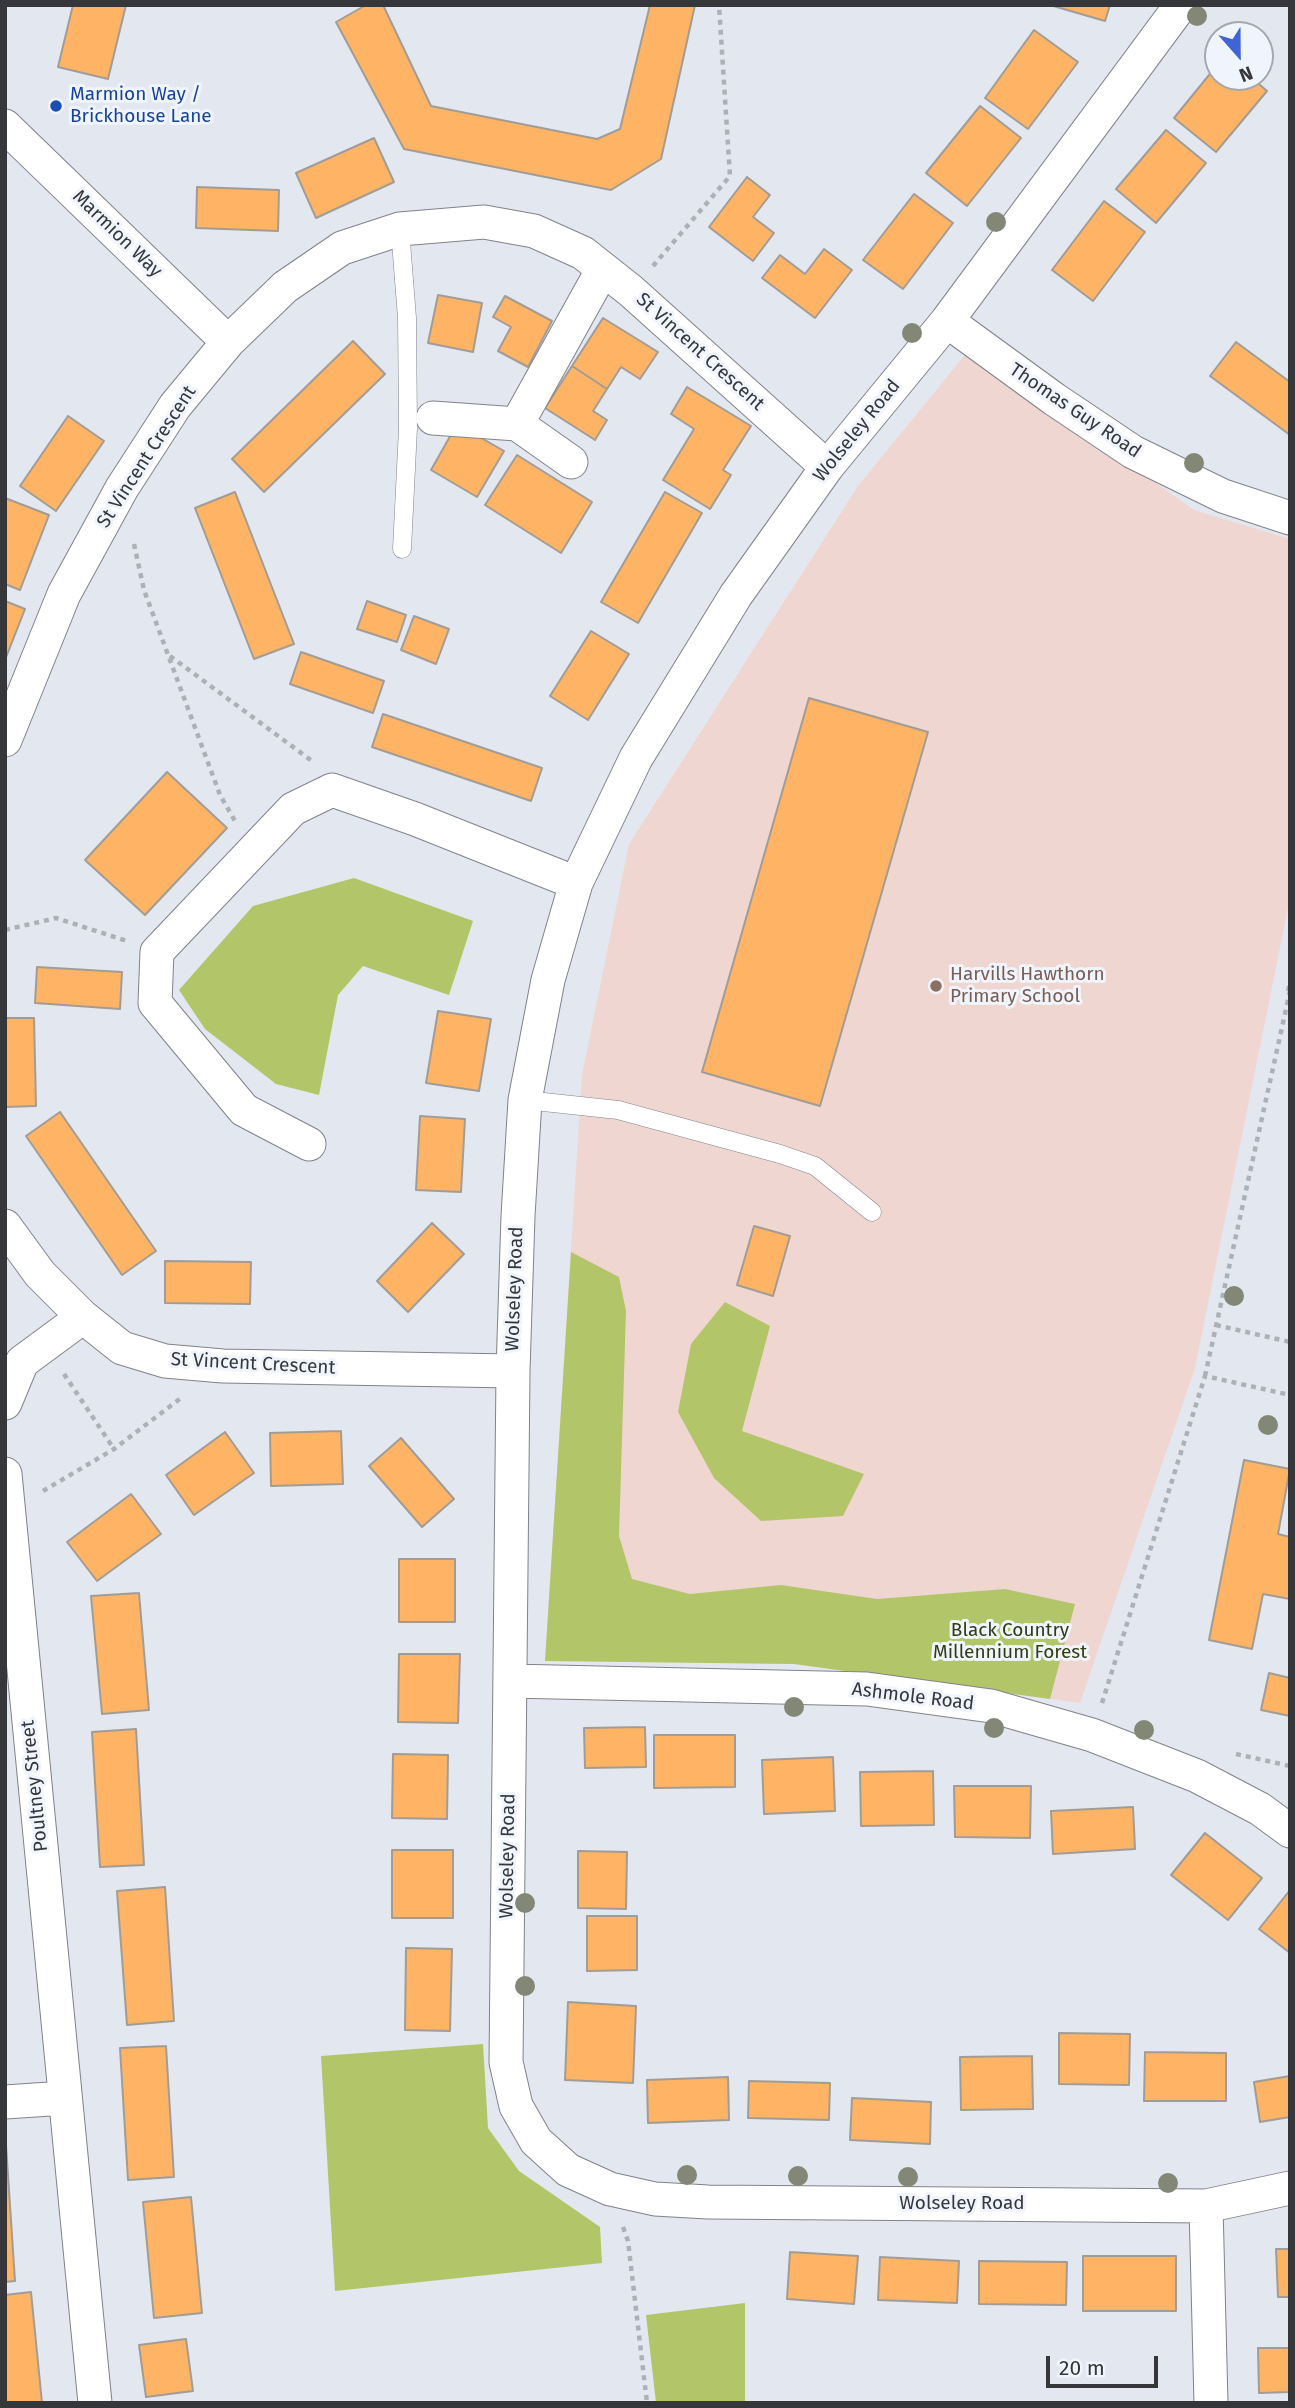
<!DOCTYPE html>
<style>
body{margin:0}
#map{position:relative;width:1295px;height:2408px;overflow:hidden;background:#e3e7ef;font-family:"Fira Sans",sans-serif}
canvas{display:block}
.frame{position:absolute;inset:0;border:7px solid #35373a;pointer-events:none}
.north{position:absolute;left:1204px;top:21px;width:70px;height:70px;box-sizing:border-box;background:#f0f4fc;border:2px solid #a5a8ae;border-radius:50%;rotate:159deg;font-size:19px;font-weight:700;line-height:28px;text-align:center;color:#35373a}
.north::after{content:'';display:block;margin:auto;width:24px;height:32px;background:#4063d5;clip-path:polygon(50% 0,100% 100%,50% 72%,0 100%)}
.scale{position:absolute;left:1046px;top:2356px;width:112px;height:32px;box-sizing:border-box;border:4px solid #35373a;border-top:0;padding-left:9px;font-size:21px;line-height:24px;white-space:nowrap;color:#35373a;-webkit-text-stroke:5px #f0f4fc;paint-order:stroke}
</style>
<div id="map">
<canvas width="1295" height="2408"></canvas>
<div class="frame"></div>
<div class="north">N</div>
<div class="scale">20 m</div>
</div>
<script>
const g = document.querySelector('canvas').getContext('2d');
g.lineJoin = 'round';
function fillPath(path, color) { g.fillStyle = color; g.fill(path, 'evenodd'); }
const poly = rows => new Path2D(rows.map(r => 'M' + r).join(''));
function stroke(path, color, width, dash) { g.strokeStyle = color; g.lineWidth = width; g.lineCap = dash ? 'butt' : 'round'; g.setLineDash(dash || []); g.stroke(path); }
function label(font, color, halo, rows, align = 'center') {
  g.font = font + ' "Fira Sans",sans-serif'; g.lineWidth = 6; g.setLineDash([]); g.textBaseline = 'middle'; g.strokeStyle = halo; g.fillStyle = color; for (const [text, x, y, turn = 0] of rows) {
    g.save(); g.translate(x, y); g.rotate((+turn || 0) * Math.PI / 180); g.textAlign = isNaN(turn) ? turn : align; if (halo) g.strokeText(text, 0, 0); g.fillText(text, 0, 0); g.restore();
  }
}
fillPath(poly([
 [969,350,1194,510,1290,539,1290,898,1195,1368,1080,1703,794,1664,545,1661,582,1075,629,844,858,486]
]), '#f0d6d1');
fillPath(poly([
 [354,878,473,921,449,995,363,966,338,995,319,1095,276,1084,205,1029,179,990,253,906],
 [571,1252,619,1277,626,1311,619,1536,632,1579,690,1594,781,1585,877,1599,1005,1589,1075,1604,1050,1699,794,1664,545,1661],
 [725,1302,770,1326,742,1431,864,1474,843,1516,761,1521,714,1478,678,1412,691,1344],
 [483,2044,488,2128,519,2171,600,2227,602,2263,335,2291,321,2056],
 [745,2303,745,2403,656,2403,646,2315]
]), '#b2c669');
const building = poly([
 [73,5,126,5,108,79,58,67,73,5],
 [366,5,383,5,431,106,597,139,620,129,650,5,695,5,661,159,611,190,404,149,336,22,366,5],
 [1050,5,1110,5,1105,21,1050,5],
 [1034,30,1078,62,1028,129,985,98,1034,30],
 [1218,64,1218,77,1251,77,1267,91,1216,152,1174,118,1218,64],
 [980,106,1021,138,967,206,926,173,980,106],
 [1166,130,1206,163,1156,223,1116,189,1166,130],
 [374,138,394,182,316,218,296,173,374,138],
 [747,177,770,195,753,217,774,233,753,261,709,227,747,177],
 [197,187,279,190,278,231,196,228,197,187],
 [914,194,953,223,903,289,863,260,914,194],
 [1104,201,1145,232,1093,301,1052,270,1104,201],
 [824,249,852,270,815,318,762,278,780,255,805,274,824,249],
 [438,295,482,303,473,352,428,343,438,295],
 [505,296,552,321,528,367,498,351,511,327,493,317,505,296],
 [603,318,658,352,640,379,621,367,607,389,572,366,603,318],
 [353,341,385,374,264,492,232,459,353,341],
 [1236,342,1290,382,1290,435,1210,376,1236,342],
 [572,366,607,389,593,411,607,420,595,440,545,408,572,366],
 [687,387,751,426,723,470,731,475,710,509,663,480,694,429,671,414,687,387],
 [68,416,104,441,56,511,20,486,68,416],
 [457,424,504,451,477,497,431,470,457,424],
 [517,455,592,502,561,553,485,505,517,455],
 [235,492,294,644,254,659,195,508,235,492],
 [665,492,702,513,638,623,601,602,665,492],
 [5,498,49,515,20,590,5,584,5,498],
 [5,601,25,609,5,660,5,601],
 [367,601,406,615,397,642,357,629,367,601],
 [414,616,449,629,436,664,401,650,414,616],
 [591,631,629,654,588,720,550,696,591,631],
 [301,652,384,681,373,713,290,684,301,652],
 [809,698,928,732,820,1106,702,1072,809,698],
 [383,714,542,768,531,801,372,747,383,714],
 [167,772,227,828,145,915,85,860,167,772],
 [37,967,122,972,120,1009,35,1003,37,967],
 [438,1011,491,1019,479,1091,426,1083,438,1011],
 [5,1018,34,1018,36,1106,5,1107,5,1018],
 [60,1112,156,1251,122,1275,26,1136,60,1112],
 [420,1116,465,1119,461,1192,416,1190,420,1116],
 [432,1223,464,1254,408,1312,377,1281,432,1223],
 [754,1226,790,1236,773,1296,737,1285,754,1226],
 [165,1261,251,1262,250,1304,165,1303,165,1261],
 [341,1431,343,1484,271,1486,270,1433,341,1431],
 [225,1432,254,1473,194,1515,166,1475,225,1432],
 [401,1438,454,1499,422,1527,369,1466,401,1438],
 [1244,1460,1290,1469,1278,1534,1290,1537,1290,1599,1263,1594,1252,1649,1209,1640,1244,1460],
 [131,1494,161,1534,97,1581,67,1542,131,1494],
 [399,1559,455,1559,455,1622,399,1622,399,1559],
 [139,1593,149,1710,102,1714,91,1596,139,1593],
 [399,1654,460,1654,458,1723,398,1722,399,1654],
 [1269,1673,1290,1678,1290,1716,1261,1710,1269,1673],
 [645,1727,646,1767,585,1768,584,1728,645,1727],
 [136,1729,144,1865,100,1867,92,1732,136,1729],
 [654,1735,735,1735,735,1787,654,1788,654,1735],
 [393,1754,448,1755,447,1819,392,1818,393,1754],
 [833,1757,835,1811,764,1814,762,1760,833,1757],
 [933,1771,934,1825,861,1826,860,1772,933,1771],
 [954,1786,1031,1786,1030,1838,955,1837,954,1786],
 [1133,1807,1135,1849,1053,1854,1051,1811,1133,1807],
 [1205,1833,1262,1878,1228,1920,1171,1875,1205,1833],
 [392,1850,453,1850,453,1918,392,1918,392,1850],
 [578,1851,627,1852,626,1909,578,1908,578,1851],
 [165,1887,174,2021,127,2025,117,1891,165,1887],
 [1290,1890,1290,1953,1259,1929,1290,1890],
 [587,1916,637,1916,637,1970,587,1971,587,1916],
 [406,1948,452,1949,450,2031,405,2030,406,1948],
 [568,2002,636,2006,633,2083,565,2080,568,2002],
 [1059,2033,1130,2034,1129,2085,1059,2084,1059,2033],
 [166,2046,174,2177,128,2180,120,2048,166,2046],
 [1145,2052,1226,2053,1226,2101,1144,2101,1145,2052],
 [1032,2056,1033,2109,961,2110,960,2057,1032,2056],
 [1290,2076,1290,2117,1260,2122,1254,2082,1290,2076],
 [728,2077,729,2120,648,2123,647,2080,728,2077],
 [749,2081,830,2083,829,2120,748,2118,749,2081],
 [852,2098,931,2102,930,2144,850,2140,852,2098],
 [6,2145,15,2281,5,2282,5,2145,6,2145],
 [191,2197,202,2313,154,2318,143,2202,191,2197],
 [1276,2249,1290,2249,1290,2297,1278,2297,1276,2249],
 [790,2252,858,2256,854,2304,787,2299,790,2252],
 [1083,2256,1176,2256,1176,2311,1083,2311,1083,2256],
 [880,2257,959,2261,957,2303,878,2300,880,2257],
 [979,2261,1067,2262,1066,2305,979,2304,979,2261],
 [31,2292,42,2403,5,2403,5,2295,31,2292],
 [186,2339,193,2391,146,2397,139,2345,186,2339],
 [1258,2348,1290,2348,1290,2392,1259,2393,1258,2348]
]);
fillPath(building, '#ffb365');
stroke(building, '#a29c96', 2);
const service = poly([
 [400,229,407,318,408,428,402,549],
 [525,1100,618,1110,780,1154,815,1166,872,1212]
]);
const minor = poly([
 [5,126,228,342],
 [947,321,1054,399,1133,452,1223,496,1290,518],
 [433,418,517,424,571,462],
 [517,424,603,269],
 [5,740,64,594,122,488,175,406,228,342,285,287,342,248,400,229,484,222,534,231,583,253,631,291,827,467],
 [576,883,636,758,736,595,827,467,947,321,1181,5],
 [309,1144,244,1110,155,1003,157,952,293,809,332,790,415,819,576,883,548,980,525,1100,518,1216,513,1371,506,2062,516,2106,536,2141,568,2170,610,2189,655,2199,708,2202,1206,2206,1290,2188],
 [5,1226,40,1274,83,1317,122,1348,165,1361,223,1366,513,1371],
 [5,1403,22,1362,83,1317],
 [5,1474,95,2403],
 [510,1681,867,1689,991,1706,1092,1735,1197,1776,1260,1809,1290,1831],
 [5,2102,65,2098],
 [1206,2206,1211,2403]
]);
stroke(service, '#80838a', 19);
stroke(minor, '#80838a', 35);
stroke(poly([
 [653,266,730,176,719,5],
 [134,544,144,590,220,795,235,821],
 [170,656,312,761],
 [5,930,56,918,127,941],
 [1288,991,1290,983],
 [1216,1325,1290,1342],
 [64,1374,114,1449],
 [1205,1376,1290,991],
 [43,1491,114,1449,181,1398],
 [1102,1703,1205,1376,1290,1395],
 [1236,1754,1290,1766],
 [623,2227,628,2241,647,2403]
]), '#adb1b7', 4.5, [5, 5]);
stroke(service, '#fff', 18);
stroke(minor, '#fff', 33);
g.fillStyle = '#828875';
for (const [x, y] of [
 [1197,16],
 [996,222],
 [912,333],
 [1194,463],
 [1234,1296],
 [1268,1425],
 [794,1707],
 [994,1728],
 [1144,1730],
 [525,1903],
 [525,1986],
 [687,2175],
 [798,2176],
 [908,2177],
 [1168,2183]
]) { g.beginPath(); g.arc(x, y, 10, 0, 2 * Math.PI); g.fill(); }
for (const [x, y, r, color] of [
 [56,106,7,"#1a4fb4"],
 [936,986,7,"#8d6e63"]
]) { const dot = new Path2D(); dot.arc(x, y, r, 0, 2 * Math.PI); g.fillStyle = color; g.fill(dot); stroke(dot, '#f0f4fc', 2.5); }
label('19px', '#164399', '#f0f4fc', [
 ["Marmion Way /",70,95],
 ["Brickhouse Lane",70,117]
], 'left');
label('19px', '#35373a', '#f0f4fc', [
 ["Marmion Way",117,234,44],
 ["St Vincent Crescent",700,352,42],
 ["Thomas Guy Road",1075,411,34],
 ["Wolseley Road",857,431,-51],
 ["St Vincent Crescent",147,457,-57],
 ["Wolseley Road",515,1289,-88],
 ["St Vincent Crescent",253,1364,3],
 ["Ashmole Road",913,1697,7],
 ["Poultney Street",35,1786,-96],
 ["Wolseley Road",508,1856,-89],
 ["Wolseley Road",962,2204]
]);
label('19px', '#785e54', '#f0f4fc', [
 ["Harvills Hawthorn",950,975],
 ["Primary School",950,997]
], 'left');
label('19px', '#333b11', '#f0f4fc', [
 ["Black Country",1010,1631],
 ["Millennium Forest",1010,1653]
]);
</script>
